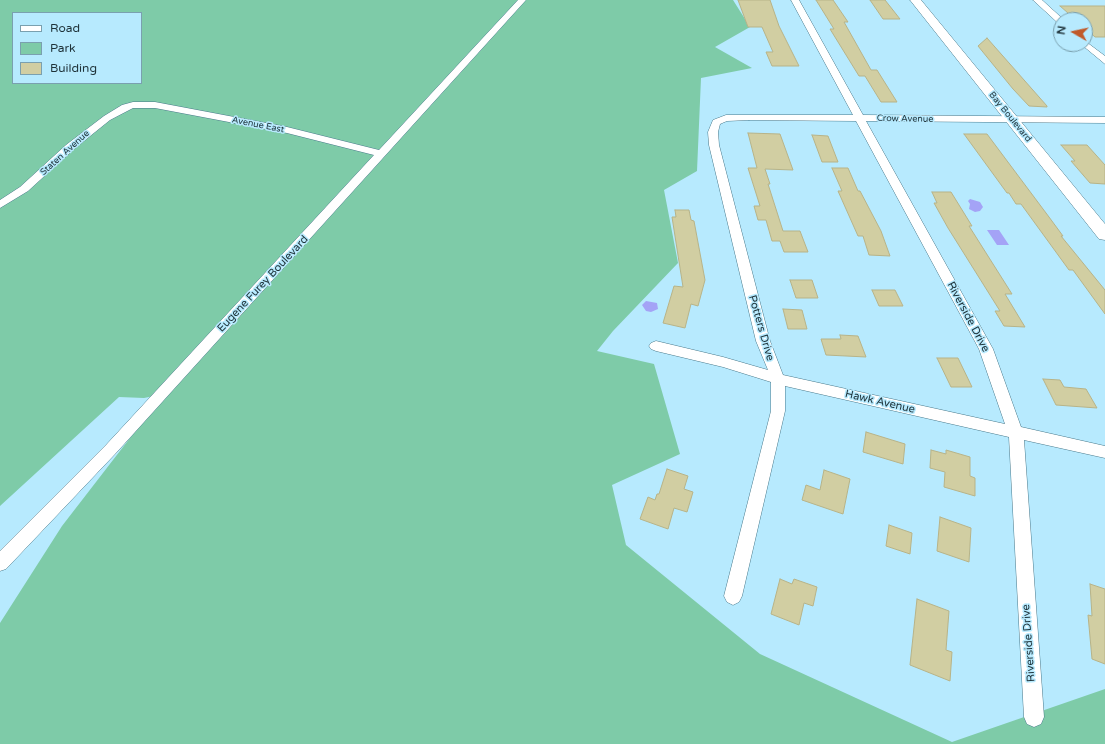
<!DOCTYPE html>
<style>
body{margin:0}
#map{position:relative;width:1105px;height:744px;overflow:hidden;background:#b7eafe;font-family:"Varela Round",sans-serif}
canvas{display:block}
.legend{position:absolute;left:12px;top:12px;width:130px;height:72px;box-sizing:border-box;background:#b7eafe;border:1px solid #7aa0af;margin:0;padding:5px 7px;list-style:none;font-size:12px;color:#1e3239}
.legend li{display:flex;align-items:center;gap:8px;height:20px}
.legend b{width:20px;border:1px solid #7aa0af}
.north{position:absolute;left:1053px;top:12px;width:40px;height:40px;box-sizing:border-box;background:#b7eafe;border:1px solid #7aa0af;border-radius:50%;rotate:279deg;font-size:11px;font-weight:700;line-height:16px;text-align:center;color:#1e3239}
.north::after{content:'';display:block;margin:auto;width:14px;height:18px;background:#c05a2a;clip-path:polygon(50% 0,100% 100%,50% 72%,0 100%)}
</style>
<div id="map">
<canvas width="1105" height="744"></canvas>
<ul class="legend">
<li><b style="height:5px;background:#fff"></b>Road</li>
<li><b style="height:11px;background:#7ecba8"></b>Park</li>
<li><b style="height:11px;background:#d1cea2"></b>Building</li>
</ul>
<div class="north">N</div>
</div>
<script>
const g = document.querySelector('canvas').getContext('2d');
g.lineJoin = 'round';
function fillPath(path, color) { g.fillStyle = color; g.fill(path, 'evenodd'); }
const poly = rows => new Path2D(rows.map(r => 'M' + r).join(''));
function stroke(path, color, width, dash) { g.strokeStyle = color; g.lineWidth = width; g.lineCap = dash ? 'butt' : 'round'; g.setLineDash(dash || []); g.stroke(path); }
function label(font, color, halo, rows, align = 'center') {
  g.font = font + ' "Varela Round",sans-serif'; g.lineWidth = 3; g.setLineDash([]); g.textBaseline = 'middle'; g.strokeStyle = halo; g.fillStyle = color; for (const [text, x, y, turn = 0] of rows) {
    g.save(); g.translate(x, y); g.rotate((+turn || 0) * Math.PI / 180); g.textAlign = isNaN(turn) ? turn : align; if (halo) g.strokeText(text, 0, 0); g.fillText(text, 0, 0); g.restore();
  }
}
fillPath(poly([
 [0,0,733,0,750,27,715,47,752,68,701,78,697,171,664,190,678,263,613,331,597,351,654,364,680,454,612,485,626,545,760,654,952,742,1105,689,1105,744,0,744,0,623,62,526,164,394,144,398,119,397,0,506],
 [13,13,141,13,141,83,13,83]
]), '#7ecba8');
fillPath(poly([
 [970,199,980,202,983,207,980,211,975,212,969,209,970,204,968,201],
 [987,230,999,230,1009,245,997,245],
 [646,301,657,303,658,309,651,312,646,311,642,305]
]), '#a4a3f6');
const building = poly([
 [738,0,770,0,779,26,799,66,772,66,766,52,773,52,762,27,748,27,738,0],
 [816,0,833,0,848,22,844,22,871,70,877,70,897,102,881,102,865,76,859,76,830,29,834,29,816,0],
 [870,0,885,0,900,19,883,19,870,0],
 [1060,6,1105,6,1105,37,1095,37,1085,28,1085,20,1076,20,1060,6],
 [987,38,1047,106,1047,107,1029,106,1013,89,978,46,987,38],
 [748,133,780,134,793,170,765,169,770,184,768,184,783,231,800,231,808,252,784,252,780,241,772,241,766,220,758,220,754,206,760,206,748,168,757,168,748,133],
 [964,134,987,134,1049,217,1063,236,1061,236,1105,290,1105,314,1073,270,1069,270,1021,204,1016,204,1009,193,1007,193,964,134],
 [812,135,828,136,838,162,822,162,812,135],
 [1061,145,1087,145,1105,165,1105,184,1090,183,1071,161,1075,161,1061,145],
 [832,168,848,168,858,191,860,191,881,231,890,256,869,255,863,236,858,236,838,191,842,191,832,168],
 [932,192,951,192,972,226,969,226,1012,294,1005,294,1025,327,1004,326,995,311,1000,311,948,228,934,203,937,203,932,192],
 [675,210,689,210,691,220,694,221,705,280,698,306,691,304,685,328,663,323,674,286,683,287,672,217,676,217,675,210],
 [790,280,812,280,818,298,796,298,790,280],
 [872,290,895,290,903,306,879,306,872,290],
 [783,309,802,310,807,329,788,329,783,309],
 [840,335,858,336,866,357,826,355,821,339,841,339,840,335],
 [937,358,958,358,972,387,951,387,937,358],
 [1043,379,1060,380,1064,387,1086,389,1097,408,1056,405,1043,379],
 [866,432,905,444,903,464,863,452,866,432],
 [931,450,946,454,946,450,970,457,970,476,975,478,975,496,944,487,945,472,930,468,931,450],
 [667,469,688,476,684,489,693,492,687,512,674,508,668,529,640,519,648,497,655,500,657,494,659,494,667,469],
 [824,470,850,479,843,514,802,500,806,485,820,490,824,470],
 [940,517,971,528,969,562,937,551,940,517],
 [889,525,912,533,910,554,886,546,889,525],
 [780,579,792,584,794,579,817,587,813,606,804,603,799,625,771,614,780,579],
 [1090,584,1105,589,1105,664,1092,659,1088,615,1092,616,1090,584],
 [917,599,949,611,946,650,952,652,950,681,910,665,917,599]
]);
fillPath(building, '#d1cea2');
stroke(building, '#b7b388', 1);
const street = poly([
 [518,0,526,0,116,453,6,569,0,571,0,551,106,445,374,155,287,133,155,108,133,108,110,120,74,149,28,191,0,208,0,200,20,187,66,145,104,116,122,105,133,102,155,102,287,127,379,150,518,0],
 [791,0,799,0,863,115,1105,117,1105,123,866,121,993,349,1021,427,1105,446,1105,458,1024,440,1044,717,1041,724,1034,727,1027,724,1024,717,1009,437,785,386,785,411,742,596,739,602,733,605,727,602,724,596,771,411,771,382,723,367,656,351,651,349,649,346,651,343,656,341,723,357,768,370,756,341,709,145,708,132,713,120,726,115,853,115,791,0],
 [749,120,856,121,979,349,1005,424,783,375,770,341,719,145,718,132,720,124,727,121,749,120],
 [1033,0,1042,0,1064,20,1061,20,1061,23,1058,23,1033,0],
 [1085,41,1105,56,1105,64,1082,45,1085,44,1085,41]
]);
const secondary = poly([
 [910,0,921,0,1105,224,1105,240,1099,239,910,0]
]);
stroke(street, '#49798b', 1);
stroke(secondary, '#49798b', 1);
fillPath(street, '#fff');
fillPath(secondary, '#fff');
label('9px', '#1e3239', '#b7eafe', [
 ["Bay Boulevard",1010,117,51],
 ["Crow Avenue",905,119,1],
 ["Avenue East",258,125,11],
 ["Staten Avenue",65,153,-42]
]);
label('11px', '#1e3239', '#b7eafe', [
 ["Eugene Furey Boulevard",263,284,-47],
 ["Riverside Drive",968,317,62],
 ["Potters Drive",761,328,74],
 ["Hawk Avenue",880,402,13],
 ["Riverside Drive",1029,643,-94]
]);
</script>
